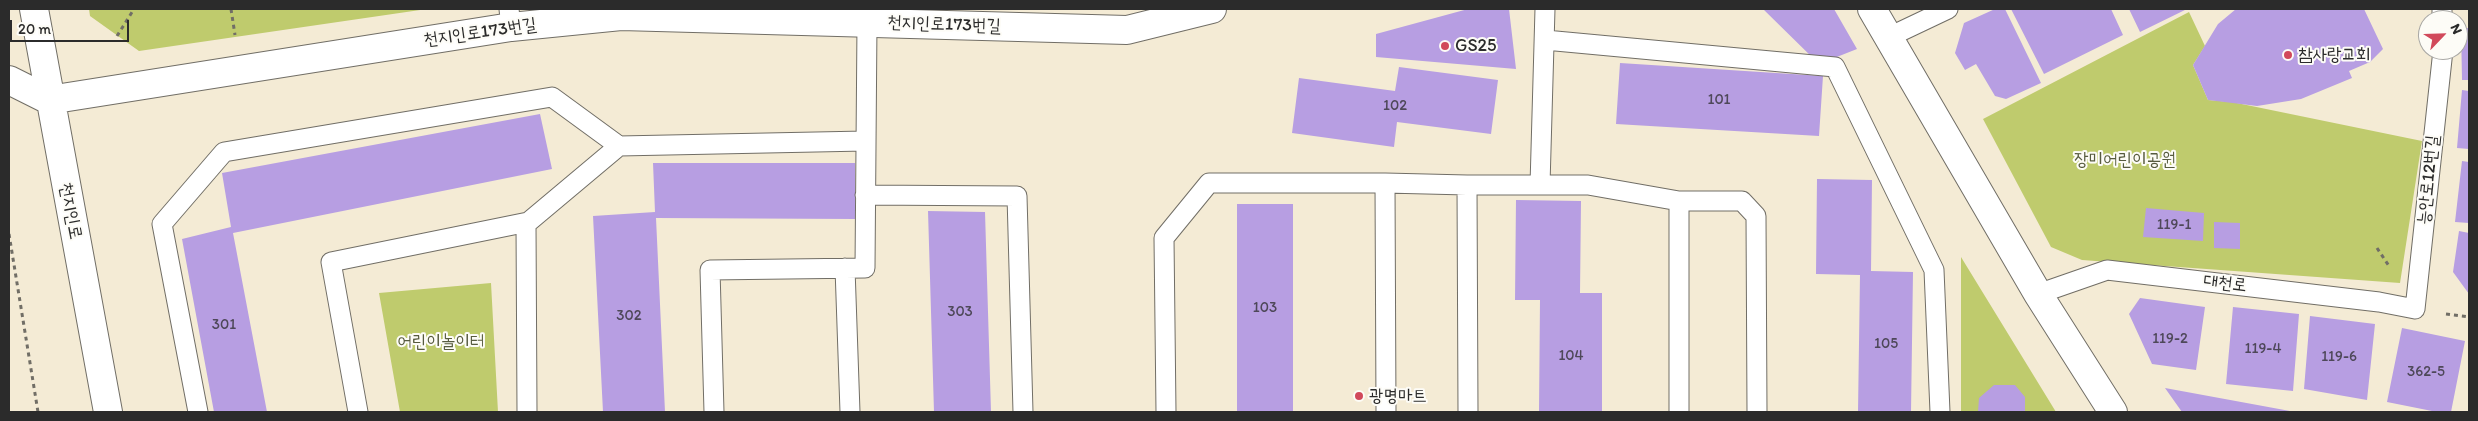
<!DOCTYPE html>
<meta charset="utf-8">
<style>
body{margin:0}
#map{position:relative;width:2478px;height:421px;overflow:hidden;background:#f4ebd5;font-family:Itim,sans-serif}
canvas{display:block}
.frame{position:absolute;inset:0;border:10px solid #2b2b2b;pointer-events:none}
.north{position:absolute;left:2418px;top:10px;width:50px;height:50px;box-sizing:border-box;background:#fdfcf7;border:1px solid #a9a8a5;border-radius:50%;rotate:66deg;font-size:14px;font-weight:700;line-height:20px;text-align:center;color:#2b2b2b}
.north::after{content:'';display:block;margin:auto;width:18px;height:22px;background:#d1495b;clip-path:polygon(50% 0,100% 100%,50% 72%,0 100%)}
.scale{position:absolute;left:10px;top:20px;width:119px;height:22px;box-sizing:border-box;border:2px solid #2b2b2b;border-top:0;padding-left:6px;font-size:15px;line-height:18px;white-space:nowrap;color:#2b2b2b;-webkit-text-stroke:4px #fdfcf7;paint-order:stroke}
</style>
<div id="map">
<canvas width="2478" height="421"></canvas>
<div class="frame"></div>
<div class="north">N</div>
<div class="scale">20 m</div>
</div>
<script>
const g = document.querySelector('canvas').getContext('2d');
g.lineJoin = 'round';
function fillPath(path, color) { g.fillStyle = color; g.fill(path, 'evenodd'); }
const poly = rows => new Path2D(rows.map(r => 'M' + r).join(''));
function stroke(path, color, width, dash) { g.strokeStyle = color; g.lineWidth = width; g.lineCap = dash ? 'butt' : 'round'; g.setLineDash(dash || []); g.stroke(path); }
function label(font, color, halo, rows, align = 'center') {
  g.font = font + ' Itim,"Poor Story",sans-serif'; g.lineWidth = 4; g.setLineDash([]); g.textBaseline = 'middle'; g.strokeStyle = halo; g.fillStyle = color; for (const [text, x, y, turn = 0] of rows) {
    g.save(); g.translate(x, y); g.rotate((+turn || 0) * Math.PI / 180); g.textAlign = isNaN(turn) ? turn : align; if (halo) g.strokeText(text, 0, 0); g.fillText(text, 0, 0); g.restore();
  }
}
fillPath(poly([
 [89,9,427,9,139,51,90,16],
 [2189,12,2205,46,2193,65,2208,100,2232,102,2422,141,2400,283,2082,260,2051,247,1983,119],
 [1961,257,2056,412,1961,412],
 [491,283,498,412,400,412,379,293]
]), '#bfcb6d');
fillPath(poly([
 [1468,9,1509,9,1516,69,1376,57,1376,34],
 [1763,9,1834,9,1857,49,1819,64],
 [1995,9,2005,9,2041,83,2006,99,1995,96,1976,64,1965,70,1955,53,1964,23],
 [2011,9,2111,9,2123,35,2044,74],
 [2129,9,2187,9,2140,32],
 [2236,9,2364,9,2383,49,2370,62,2349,71,2352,78,2301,99,2257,106,2208,100,2193,65,2218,24],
 [2461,28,2469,28,2469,80,2462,80],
 [1620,63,1823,76,1819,136,1616,124],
 [1399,67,1498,80,1491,134,1397,122,1394,147,1292,133,1299,78,1395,91],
 [2462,90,2469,91,2469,149,2457,148],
 [540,114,552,169,233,233,267,412,214,412,182,239,231,227,222,173],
 [2462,161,2469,162,2469,223,2455,222],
 [653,163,855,163,855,219,656,218,665,412,603,412,593,216,655,212],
 [1817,179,1872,180,1871,271,1913,272,1911,412,1858,412,1860,275,1816,274],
 [1516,200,1581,201,1580,293,1602,293,1602,412,1539,412,1540,300,1515,300],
 [1237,204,1293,204,1293,412,1237,412],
 [2146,208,2204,213,2203,241,2143,237],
 [928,211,985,212,991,412,934,412],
 [2214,222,2240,223,2240,249,2214,248],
 [2459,231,2469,233,2469,294,2453,272],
 [2140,298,2205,307,2196,370,2152,364,2129,314],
 [2233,307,2299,314,2293,391,2226,384],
 [2310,316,2375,324,2367,400,2304,389],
 [2402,328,2465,341,2451,412,2437,412,2387,402],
 [1994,385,2015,385,2025,397,2025,412,1978,412,1979,398],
 [2165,388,2290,411,2290,412,2182,412]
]), '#b79ee2');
const service = poly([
 [509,9,511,27],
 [2442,9,2442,20],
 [1889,37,1948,9],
 [1545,40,1835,67,1934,270,1940,412],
 [1385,183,1467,185],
 [1540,185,1545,9],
 [865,195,1017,196,1023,412],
 [845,268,850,412],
 [2038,294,2107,270,2379,302,2415,309,2443,50],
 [198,412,162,224,224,152,552,97,619,146],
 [358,412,331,262,528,222],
 [527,412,526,224,619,146,865,141],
 [714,412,710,270,865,268,867,23],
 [1166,412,1164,238,1209,183,1385,183,1386,412],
 [1468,412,1467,185,1588,185,1679,201],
 [1679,412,1679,201,1742,201,1756,216,1757,412]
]);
const minor = poly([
 [1872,9,2038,294,2113,412]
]);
const tertiary = poly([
 [34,9,108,412],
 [9,80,49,100,511,27,621,16,1127,30,1212,9]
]);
stroke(service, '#716e66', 21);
stroke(minor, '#716e66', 30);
stroke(tertiary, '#716e66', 30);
stroke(poly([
 [231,9,235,35],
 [117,36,134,9],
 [9,234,38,412],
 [2377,248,2389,266],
 [2446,314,2469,317]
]), '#716e66', 3, [4, 4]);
stroke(service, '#fff', 19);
stroke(minor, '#fff', 28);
stroke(tertiary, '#fff', 28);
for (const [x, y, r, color] of [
 [1445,46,5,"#d1495b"],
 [2288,55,5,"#d1495b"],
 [1359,396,5,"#d1495b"]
]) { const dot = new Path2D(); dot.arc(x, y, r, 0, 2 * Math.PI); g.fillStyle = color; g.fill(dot); stroke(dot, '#fdfcf7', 2); }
label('15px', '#4e4859', null, [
 ["101",1719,100],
 ["102",1395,106],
 ["119-1",2174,225],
 ["103",1265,308],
 ["303",960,312],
 ["302",629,316],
 ["301",224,325],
 ["119-2",2170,339],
 ["105",1886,344],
 ["119-4",2263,349],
 ["104",1571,356],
 ["119-6",2339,357],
 ["362-5",2426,372]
]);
label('18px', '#2b2b2b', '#fdfcf7', [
 ["천지인로173번길",944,25,2],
 ["천지인로173번길",480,33,-8],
 ["능안로12번길",2429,180,-84],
 ["천지인로",70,211,79],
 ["대천로",2225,284,7]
]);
label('18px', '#2b2b2b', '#fdfcf7', [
 ["GS25",1455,46],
 ["참사랑교회",2298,55],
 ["광명마트",1369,396]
], 'left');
label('18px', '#575b3f', '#fdfcf7', [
 ["장미어린이공원",2125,160],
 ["어린이놀이터",441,342]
]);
</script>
